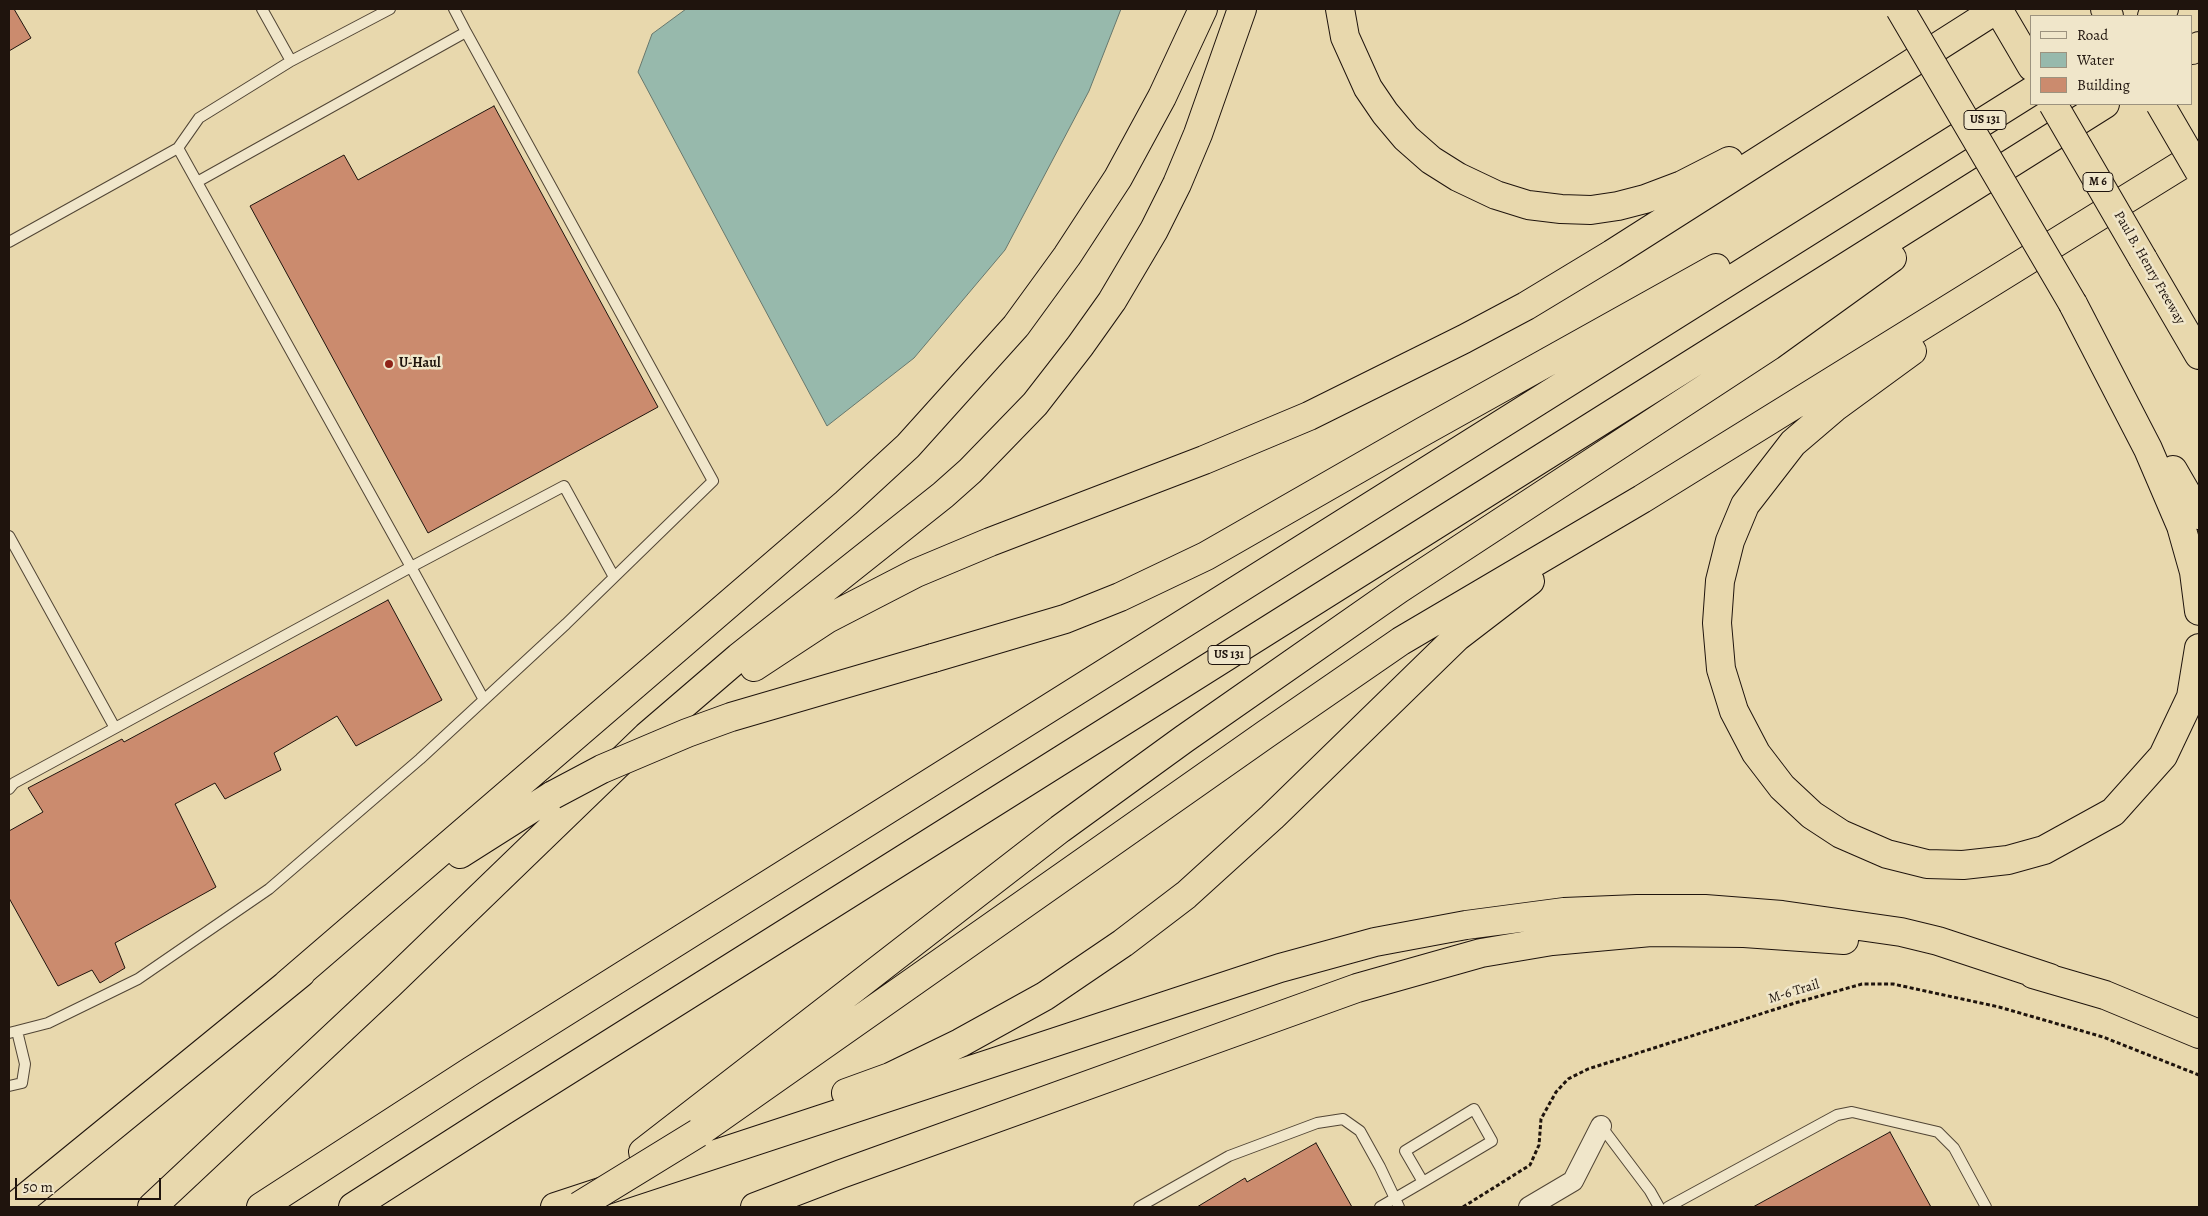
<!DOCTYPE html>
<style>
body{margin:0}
#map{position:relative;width:2208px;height:1216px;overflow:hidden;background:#e8d8ad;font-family:Alegreya,serif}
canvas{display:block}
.frame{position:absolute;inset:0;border:10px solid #1f140d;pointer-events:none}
.legend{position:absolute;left:2030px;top:15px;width:162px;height:90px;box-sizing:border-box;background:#f0e6ca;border:1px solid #9c927e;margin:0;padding:6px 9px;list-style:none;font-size:15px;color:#1f140d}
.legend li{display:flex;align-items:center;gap:10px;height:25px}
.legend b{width:25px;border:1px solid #9c927e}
.scale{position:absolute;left:15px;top:1178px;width:146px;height:22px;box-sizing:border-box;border:2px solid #1f140d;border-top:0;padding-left:6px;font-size:15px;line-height:18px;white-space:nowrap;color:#1f140d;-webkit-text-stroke:4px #f0e6ca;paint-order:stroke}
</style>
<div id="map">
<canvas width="2208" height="1216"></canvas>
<div class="frame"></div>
<ul class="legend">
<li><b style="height:6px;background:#f0e6ca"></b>Road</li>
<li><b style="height:14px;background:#97b9ac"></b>Water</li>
<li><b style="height:14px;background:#cb8b6e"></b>Building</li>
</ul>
<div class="scale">50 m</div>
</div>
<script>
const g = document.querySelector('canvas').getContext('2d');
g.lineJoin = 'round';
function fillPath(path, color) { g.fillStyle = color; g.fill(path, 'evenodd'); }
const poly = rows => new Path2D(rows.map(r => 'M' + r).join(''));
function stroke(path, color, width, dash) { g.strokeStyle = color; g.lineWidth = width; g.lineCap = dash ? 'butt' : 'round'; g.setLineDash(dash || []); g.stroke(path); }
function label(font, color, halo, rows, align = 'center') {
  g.font = font + ' Alegreya,serif'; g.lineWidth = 5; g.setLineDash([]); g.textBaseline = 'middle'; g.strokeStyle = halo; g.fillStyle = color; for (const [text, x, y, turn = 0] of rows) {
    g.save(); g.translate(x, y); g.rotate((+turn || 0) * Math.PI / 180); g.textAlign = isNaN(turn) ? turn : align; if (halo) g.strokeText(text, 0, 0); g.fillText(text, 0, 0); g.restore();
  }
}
const water = poly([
 [686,9,1121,9,1089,91,1005,250,914,358,827,426,638,72,652,34,686,9]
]);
fillPath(water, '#97b9ac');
stroke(water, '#67776c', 1);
const building = poly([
 [9,9,14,9,31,38,9,51,9,9],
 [494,106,658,407,428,533,250,206,344,155,358,180,494,106],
 [388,600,442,700,356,746,337,716,274,753,281,770,225,799,215,783,175,804,216,887,115,943,125,968,100,983,92,970,58,986,9,898,9,831,43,812,28,788,122,739,124,742,388,600],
 [1890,1132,1931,1207,1753,1207,1890,1132],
 [1316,1143,1352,1207,1197,1207,1245,1178,1247,1182,1316,1143]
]);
fillPath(building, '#cb8b6e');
stroke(building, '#1f140d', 1);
const service = poly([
 [454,9,466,32],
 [291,61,390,9],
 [178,148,199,118,291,61,262,9],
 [9,242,178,148,411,567,14,783,9,789],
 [9,536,115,728],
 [483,698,411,567,564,486,614,577],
 [17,1031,48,1023,138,979,269,889,420,759,566,624,713,481,466,32,197,182],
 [9,1033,17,1031,25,1064,22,1083,9,1086],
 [1601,1126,1650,1191,1659,1207],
 [1139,1207,1229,1156,1317,1123,1343,1119,1360,1131,1380,1167,1399,1207],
 [1380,1207,1423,1182,1492,1141,1474,1109,1405,1151,1423,1182],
 [1668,1207,1837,1115,1852,1112,1938,1132,1954,1148,1986,1207]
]);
const minor = poly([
 [1529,1207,1573,1181,1601,1126]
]);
const motorway = poly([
 [1340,9,1345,37,1368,88,1385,113,1406,138,1431,160,1458,177,1496,195,1528,205,1561,209,1591,210,1618,206,1645,199,1682,185,1729,161],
 [1998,9,2032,67],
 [2105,9,2109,16],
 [2152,16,2164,9],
 [2192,50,2199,46],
 [2143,259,2199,355],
 [2073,304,2148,449,2181,526,2194,572,2199,611],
 [1912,351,1834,408,1793,443,1745,505,1730,541,1720,581,1717,623,1721,669,1734,711,1756,753,1782,787,1812,815,1841,834,1887,854,1927,864,1963,865,2008,860,2044,850,2113,812,2163,756,2191,697,2199,648],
 [2173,470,2199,515],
 [933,658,1065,619,1120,597,1206,556,1424,431,1716,268],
 [754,667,827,619,916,573,990,542,1204,460,1309,416,1464,339,1526,306,1612,254,1997,9],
 [460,854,553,795],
 [2033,974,2105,995,2199,1034],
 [287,984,846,503,908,446,1016,326,1067,256,1118,178,1162,97,1203,9],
 [846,1093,890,1077,960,1043,1045,996,1123,943,1186,895,1272,817,1457,637,1530,581],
 [698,1133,1266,734,1401,641,1642,499,2199,154],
 [643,1152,1060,829,1184,739,1399,589,1770,346,1892,258],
 [14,1207,301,973],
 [152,1207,389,985,647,736,739,657,943,495,970,471,1035,404,1080,346,1112,301,1154,230,1177,184,1198,134,1242,9],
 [261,1207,471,1071,2032,91],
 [353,1207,503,1111,2105,104],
 [555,1207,1280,968,1375,942,1466,925,1564,912,1637,909,1705,909,1782,915,1901,932,1938,941,2050,978],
 [755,1207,841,1174,1357,988,1481,953,1552,941,1651,932,1744,933,1844,940]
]);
stroke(service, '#514535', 12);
stroke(minor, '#514535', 22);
stroke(motorway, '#1f140d', 30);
stroke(poly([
 [1463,1207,1530,1165,1539,1145,1541,1119,1556,1092,1568,1079,1588,1069,1795,1003,1862,984,1893,984,1999,1007,2103,1037,2199,1075]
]), '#1f140d', 3, [4, 2.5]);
stroke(service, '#f0e6ca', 10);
stroke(minor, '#f0e6ca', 20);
stroke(motorway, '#e8d8ad', 28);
const motorwayBridge = poly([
 [1900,9,2073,304],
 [2053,104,2143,259],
 [2160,104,2199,171],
 [553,795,602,769,687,733,731,717,933,658],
 [579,1206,698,1133]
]);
stroke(motorwayBridge, '#1f140d', 30, []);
stroke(motorwayBridge, '#e8d8ad', 28);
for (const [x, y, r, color] of [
 [389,364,5,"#8f2418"]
]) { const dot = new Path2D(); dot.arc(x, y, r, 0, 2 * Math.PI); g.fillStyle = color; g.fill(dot); stroke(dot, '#f0e6ca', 2); }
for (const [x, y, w] of [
 [1985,120,42],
 [2098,182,30],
 [1229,655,42]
]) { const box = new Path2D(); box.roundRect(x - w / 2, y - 9.5, w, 19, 4); g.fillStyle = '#f0e6ca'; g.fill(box); stroke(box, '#1f140d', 1); }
label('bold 12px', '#1f140d', null, [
 ["US 131",1985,120],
 ["M 6",2098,182],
 ["US 131",1229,655]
]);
label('14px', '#1f140d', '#f0e6ca', [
 ["Paul B. Henry Freeway",2149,268,60],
 ["M-6 Trail",1794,992,-17]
]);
label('bold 14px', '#1f140d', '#f0e6ca', [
 ["U-Haul",399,364]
], 'left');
</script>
